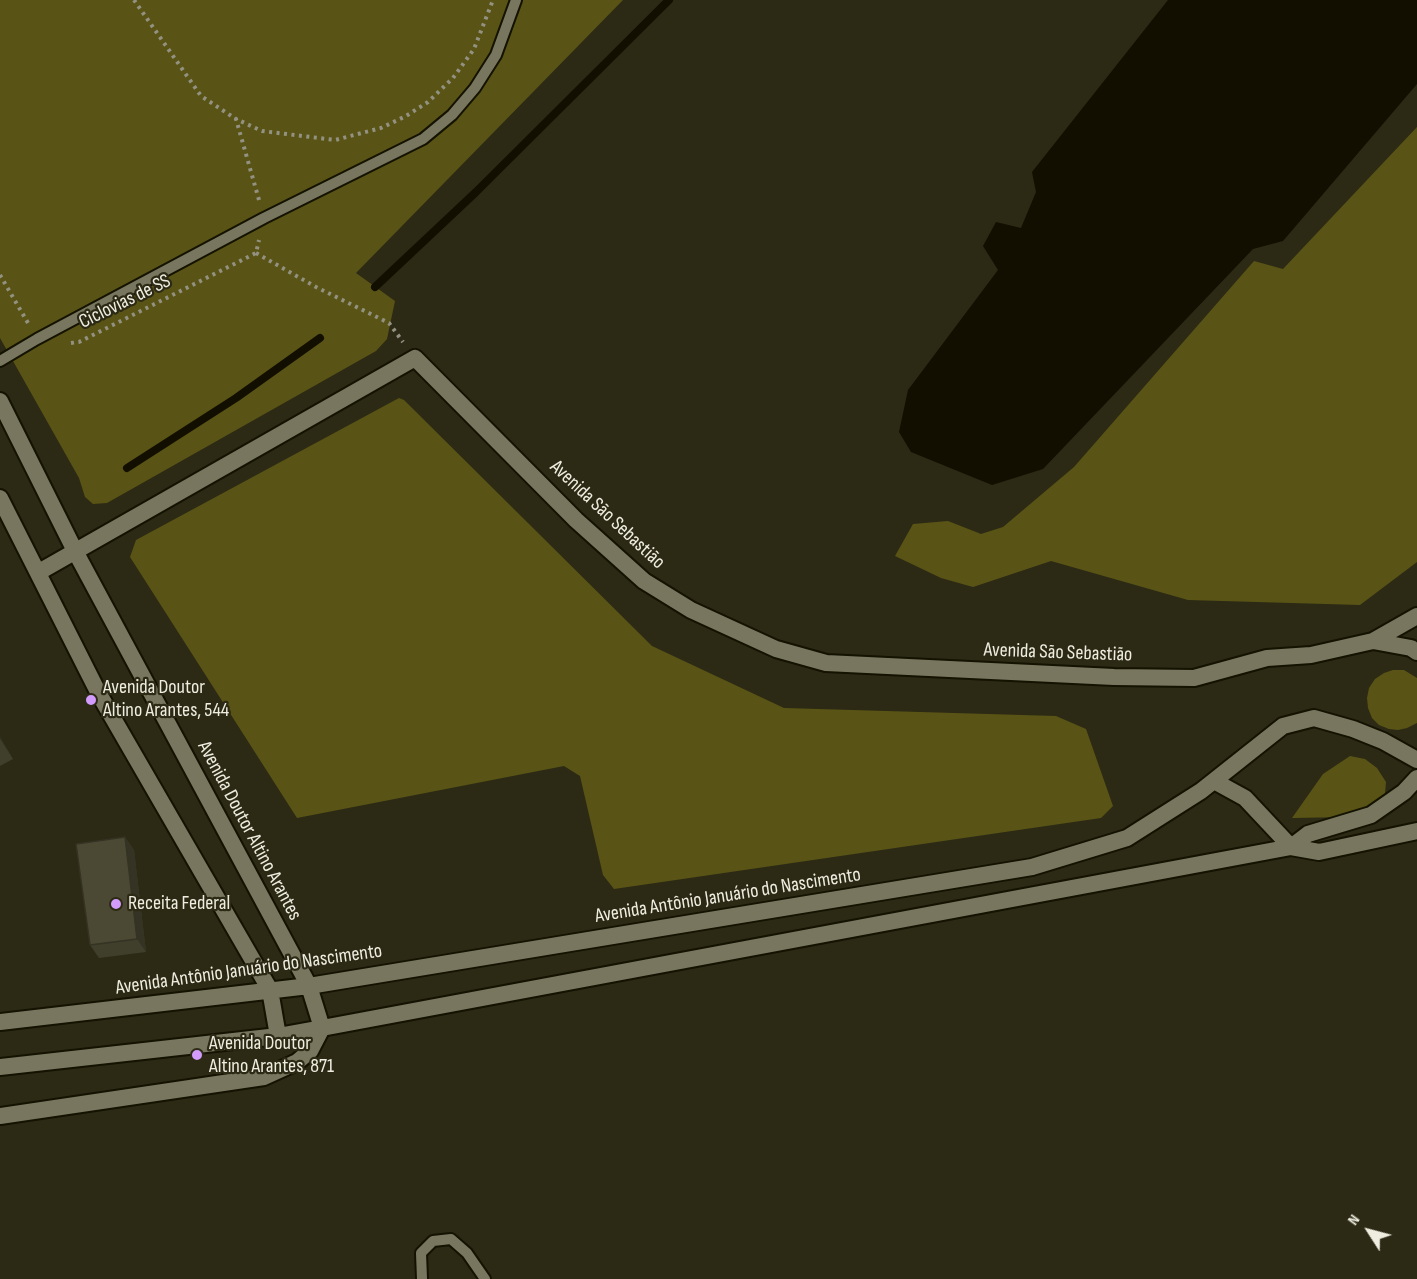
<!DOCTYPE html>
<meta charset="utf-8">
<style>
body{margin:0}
#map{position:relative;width:1417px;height:1279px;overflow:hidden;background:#2c2a15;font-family:"Sofia Sans Condensed",sans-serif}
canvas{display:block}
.north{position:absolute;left:1339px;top:1201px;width:60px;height:60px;-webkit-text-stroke:4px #2c2a15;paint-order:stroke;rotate:306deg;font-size:16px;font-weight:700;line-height:24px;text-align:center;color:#eeede0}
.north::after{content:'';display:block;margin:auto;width:21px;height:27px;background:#eeede0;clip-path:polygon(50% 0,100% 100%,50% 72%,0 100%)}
</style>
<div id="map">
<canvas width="1417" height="1279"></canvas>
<div class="north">N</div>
</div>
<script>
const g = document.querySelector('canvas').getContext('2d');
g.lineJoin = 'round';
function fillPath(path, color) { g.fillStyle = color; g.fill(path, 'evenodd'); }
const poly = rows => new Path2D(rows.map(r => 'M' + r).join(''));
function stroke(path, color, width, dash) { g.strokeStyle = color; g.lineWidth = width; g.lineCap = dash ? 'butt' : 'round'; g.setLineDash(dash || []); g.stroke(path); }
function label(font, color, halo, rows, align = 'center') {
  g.font = font + ' "Sofia Sans Condensed",sans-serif'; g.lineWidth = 4.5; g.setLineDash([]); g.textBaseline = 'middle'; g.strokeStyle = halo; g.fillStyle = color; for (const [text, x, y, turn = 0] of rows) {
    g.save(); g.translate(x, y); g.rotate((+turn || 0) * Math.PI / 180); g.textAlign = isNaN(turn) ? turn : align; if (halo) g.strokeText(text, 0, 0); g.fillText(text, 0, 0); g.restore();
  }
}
fillPath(poly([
 [0,0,623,0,356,273,395,301,387,339,376,351,107,503,93,504,85,497,79,478,0,338],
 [1417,127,1417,562,1360,605,1188,600,1051,561,973,587,941,578,895,556,913,524,948,521,981,534,1003,527,1074,467,1254,261,1283,269],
 [399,398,404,400,652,646,784,708,1056,716,1086,729,1113,806,1101,818,614,889,603,875,580,776,564,766,297,818,130,557,136,540],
 [1393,670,1404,670,1417,678,1417,723,1407,728,1398,730,1389,729,1379,725,1372,718,1368,708,1367,698,1369,688,1375,679,1384,673],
 [1350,756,1365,759,1377,768,1386,782,1385,794,1374,808,1347,817,1292,818,1323,774]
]), '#595415');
fillPath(poly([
 [1168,0,1417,0,1417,84,1283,241,1253,249,1043,469,992,485,911,452,899,432,908,390,998,270,983,246,996,222,1021,228,1036,192,1032,172]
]), '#120f00');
stroke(poly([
 [375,287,476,192,669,0],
 [127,468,236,398,320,338]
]), '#120f00', 8);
const service = poly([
 [0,361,37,339,264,218,423,139,452,115,475,88,496,55,516,0],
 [422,1279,421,1253,433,1241,451,1239,467,1253,485,1279]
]);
const minor = poly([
 [0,1116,264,1077,297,1062,310,1051,322,1028]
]);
const tertiary = poly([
 [39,572,415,358,576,520,644,581,691,610,776,649,826,663,1114,677,1194,678,1267,658,1311,655,1373,641,1417,616],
 [1373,641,1411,648,1417,652],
 [1214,781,1245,798,1291,847],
 [1291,847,1308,834,1371,815,1404,792,1417,778],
 [309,986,1032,867,1127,838,1201,791,1283,726,1314,718,1353,729,1383,741,1417,760],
 [322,1028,1291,847,1319,852,1417,831]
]);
const secondary = poly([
 [0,401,75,551,309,986,322,1028,278,1036,0,1067],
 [0,498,99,694,270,990,278,1036],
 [0,1022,309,986]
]);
stroke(service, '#141201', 14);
stroke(minor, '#141201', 20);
stroke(tertiary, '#141201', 20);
stroke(secondary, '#141201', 20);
stroke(poly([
 [134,0,201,96,236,119],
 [259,200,236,119,262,131,335,140,381,128,406,116,428,102,453,78,474,49,493,0],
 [256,253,316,287,389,323,403,342],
 [0,275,28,323],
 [71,343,79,342,256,253,259,240]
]), '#939181', 4, [3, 4.5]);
stroke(service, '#78765e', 10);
stroke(minor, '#78765e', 16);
stroke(tertiary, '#78765e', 16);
stroke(secondary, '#78765e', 16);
fillPath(poly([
 [0,737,13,759,0,766],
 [125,837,134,850,146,952,99,958,90,945]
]), '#403f2c');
fillPath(poly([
 [0,737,13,759,0,739],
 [125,837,134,850,146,952,137,939]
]), '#343324');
const building = poly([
 [125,837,137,939,90,945,76,844,125,837]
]);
fillPath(building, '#4b4933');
stroke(building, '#343324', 1.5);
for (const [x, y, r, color] of [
 [91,700,6,"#d39cfc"],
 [116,904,6,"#d39cfc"],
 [197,1055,6,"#d39cfc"]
]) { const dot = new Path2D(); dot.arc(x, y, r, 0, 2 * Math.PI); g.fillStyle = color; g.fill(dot); stroke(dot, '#2c2a15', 2); }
label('20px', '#eeede0', '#2c2a15', [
 ["Ciclovias de SS",125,302,-26],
 ["Avenida São Sebastião",607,515,43],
 ["Avenida São Sebastião",1058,653,2],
 ["Avenida Doutor Altino Arantes",249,831,62],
 ["Avenida Antônio Januário do Nascimento",728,896,-9],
 ["Avenida Antônio Januário do Nascimento",249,970,-8]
]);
label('20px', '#eeede0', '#2c2a15', [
 ["Avenida Doutor",103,688],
 ["Altino Arantes, 544",103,711],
 ["Receita Federal",128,904],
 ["Avenida Doutor",209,1044],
 ["Altino Arantes, 871",209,1067]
], 'left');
</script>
